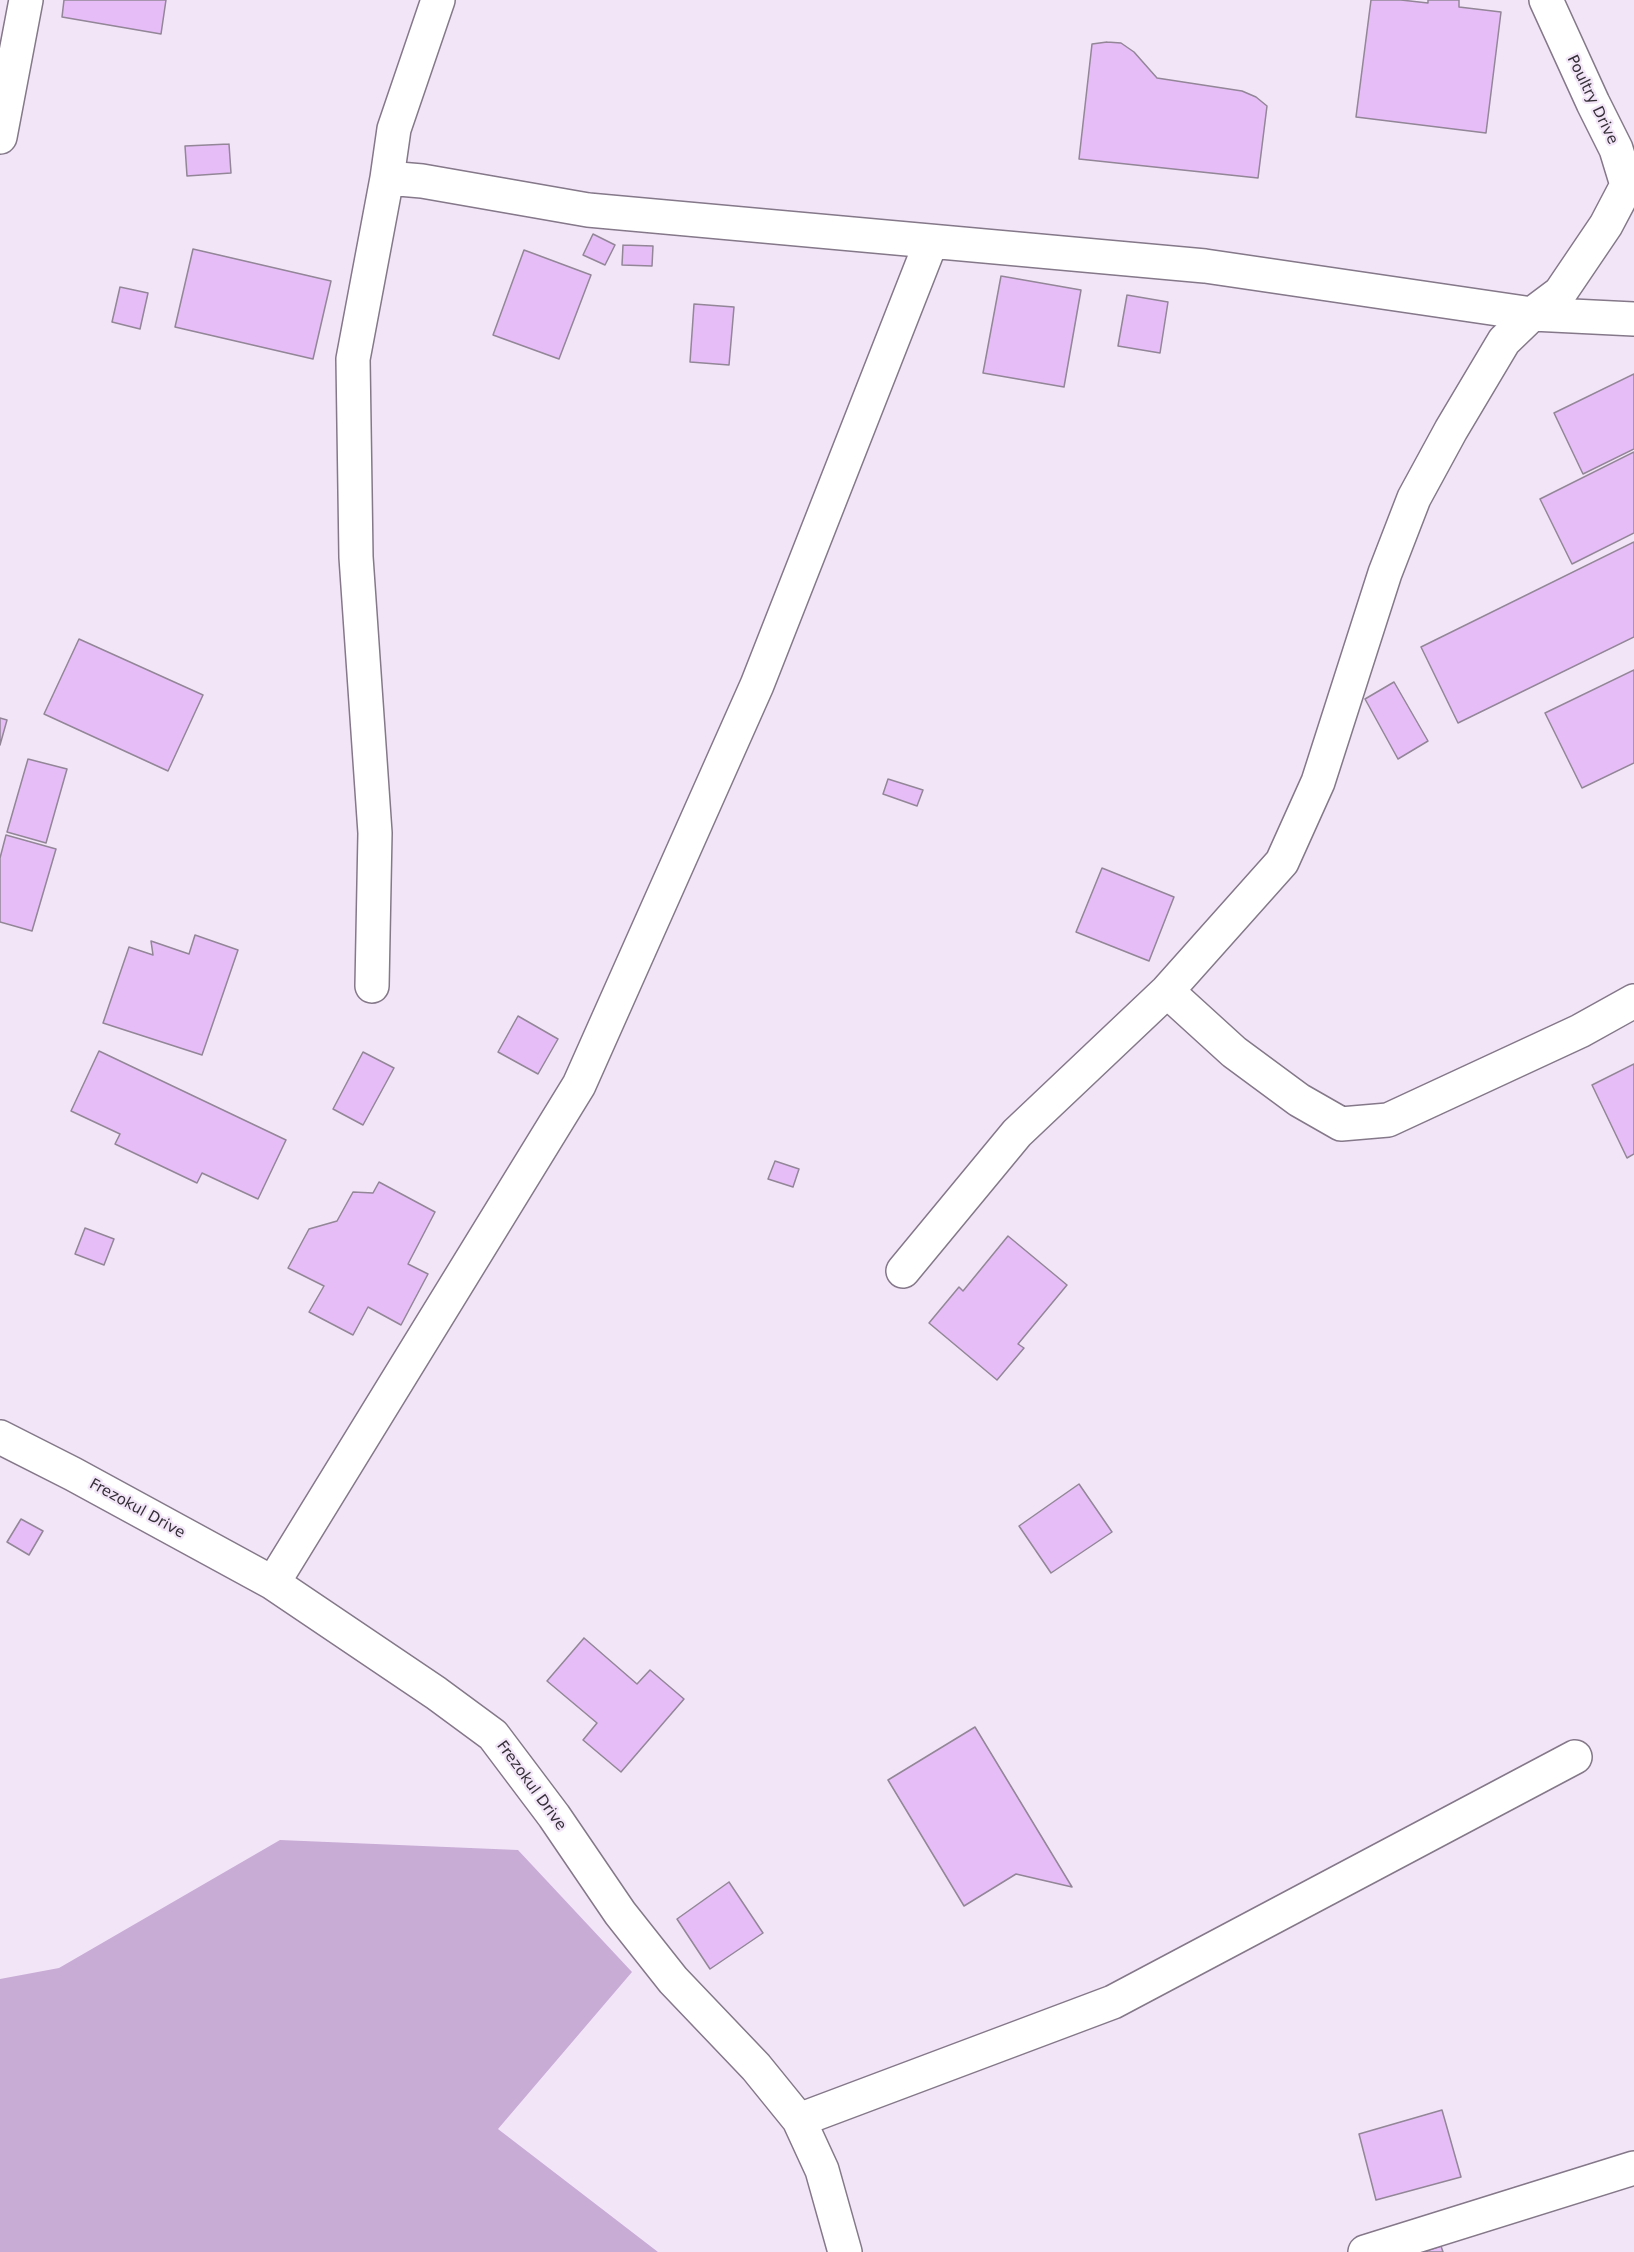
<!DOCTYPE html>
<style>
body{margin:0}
canvas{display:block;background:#f2e5f8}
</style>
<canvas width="1634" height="2252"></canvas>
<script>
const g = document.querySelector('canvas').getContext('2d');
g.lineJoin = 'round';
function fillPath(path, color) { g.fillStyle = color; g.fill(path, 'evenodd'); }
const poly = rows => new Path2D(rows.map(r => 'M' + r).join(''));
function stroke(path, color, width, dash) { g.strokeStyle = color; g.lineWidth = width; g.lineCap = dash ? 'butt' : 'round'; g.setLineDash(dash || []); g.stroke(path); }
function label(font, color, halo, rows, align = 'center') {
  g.font = font + ' "DejaVu Sans",sans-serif'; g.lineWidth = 4.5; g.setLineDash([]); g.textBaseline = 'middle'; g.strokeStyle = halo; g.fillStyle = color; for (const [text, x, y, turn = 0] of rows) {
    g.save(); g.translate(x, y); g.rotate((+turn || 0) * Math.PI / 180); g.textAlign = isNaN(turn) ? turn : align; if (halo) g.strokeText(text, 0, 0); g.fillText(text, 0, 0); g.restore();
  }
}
fillPath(poly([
 [280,1840,518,1850,632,1972,498,2129,658,2252,0,2252,0,1979,59,1968]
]), '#c9acd6');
const building = poly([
 [64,0,166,0,161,34,62,17,64,0],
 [1371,0,1401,0,1428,3,1428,0,1459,0,1459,7,1501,12,1486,133,1356,117,1371,0],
 [1107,42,1121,43,1134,52,1157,78,1242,91,1256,97,1267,106,1258,178,1079,159,1092,44,1107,42],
 [229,144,231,173,187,176,185,146,229,144],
 [593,234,615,245,605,265,583,255,593,234],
 [623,245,653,246,652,266,622,265,623,245],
 [193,249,331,281,313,359,175,327,193,249],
 [524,250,591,275,559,359,493,335,524,250],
 [1001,276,1081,290,1064,387,983,373,1001,276],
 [120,287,148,293,140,329,112,322,120,287],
 [1127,295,1168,302,1160,353,1118,346,1127,295],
 [694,304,734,307,729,365,690,362,694,304],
 [1634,374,1634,449,1583,474,1554,413,1634,374],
 [1634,452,1634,533,1572,564,1540,499,1634,452],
 [1634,542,1634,637,1458,723,1421,647,1634,542],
 [79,639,203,695,168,771,44,714,79,639],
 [1634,670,1634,763,1582,788,1545,713,1634,670],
 [1394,682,1428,741,1398,759,1365,699,1394,682],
 [0,718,7,720,0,745,0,718],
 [28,759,67,769,46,843,7,832,28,759],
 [888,779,923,790,917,806,883,794,888,779],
 [6,835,56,849,32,931,0,922,0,858,6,835],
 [1102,868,1174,897,1149,961,1076,932,1102,868],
 [195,935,238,950,202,1055,103,1023,129,947,153,955,151,941,189,954,195,935],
 [518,1016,558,1039,538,1074,498,1052,518,1016],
 [99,1051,286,1140,258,1199,202,1173,197,1183,115,1144,120,1134,71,1111,99,1051],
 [363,1052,394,1068,363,1125,333,1109,363,1052],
 [1634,1064,1634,1154,1627,1158,1592,1085,1634,1064],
 [775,1161,799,1169,793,1187,768,1179,775,1161],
 [379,1182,435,1212,408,1264,428,1274,401,1325,368,1307,353,1335,309,1312,324,1286,288,1268,309,1229,337,1221,353,1192,373,1193,379,1182],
 [85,1228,114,1239,104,1265,75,1254,85,1228],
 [1008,1236,1067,1285,1018,1344,1024,1348,997,1380,929,1323,959,1287,963,1291,1008,1236],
 [1079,1484,1112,1532,1051,1573,1019,1526,1079,1484],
 [21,1519,43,1531,29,1555,7,1542,21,1519],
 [584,1638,637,1684,650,1670,684,1699,621,1772,583,1740,597,1723,547,1681,584,1638],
 [975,1727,1072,1887,1016,1874,964,1906,888,1780,975,1727],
 [729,1882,763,1933,710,1969,677,1919,729,1882],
 [1442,2110,1461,2177,1376,2200,1359,2134,1442,2110],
 [1441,2246,1443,2252,1423,2252,1441,2246]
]);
fillPath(building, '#e6bdf7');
stroke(building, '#928697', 1.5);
const street = poly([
 [438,0,394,129,387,178,422,181,588,210,1205,266,1532,314,1634,319],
 [0,137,26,0],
 [372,986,375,833,356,557,353,359,387,178],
 [1167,991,1234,1052,1299,1100,1341,1124,1388,1120,1580,1031,1634,1001],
 [903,1271,1017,1133,1167,991,1282,862,1318,782,1385,573,1414,498,1451,430,1504,341,1532,314,1560,293,1606,225,1627,185,1616,149,1593,103,1546,0],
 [0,1437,73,1474,273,1583,436,1693,493,1735,554,1816,620,1913,673,1980,756,2067,799,2120,822,2170,845,2252],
 [273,1583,579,1085,757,685,931,242],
 [799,2120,1113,2002,1575,1757],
 [1365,2252,1634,2168]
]);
stroke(street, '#847889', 36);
stroke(street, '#fff', 33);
label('15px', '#353037', '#f2e5f8', [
 ["Poultry Drive",1592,100,64],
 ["Frezokul Drive",137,1509,29],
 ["Frezokul Drive",531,1786,54]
]);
</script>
